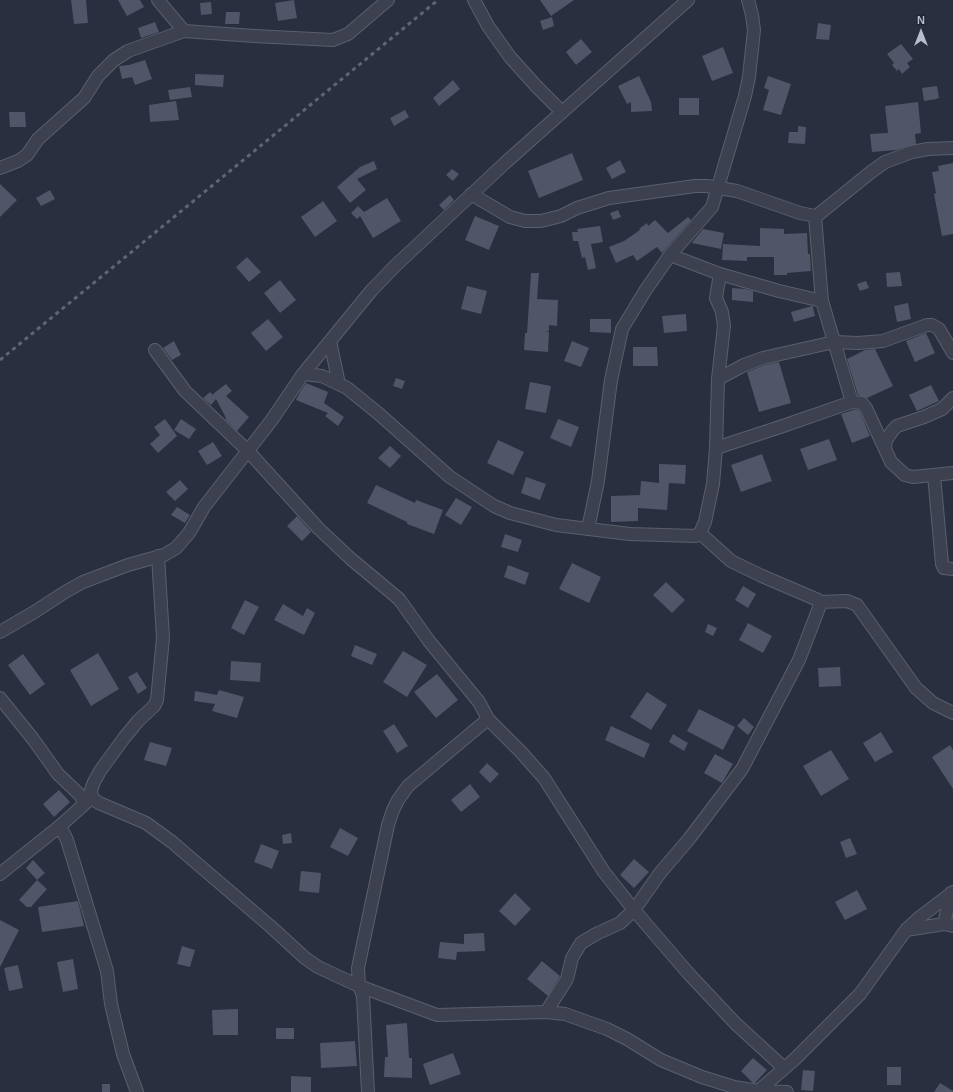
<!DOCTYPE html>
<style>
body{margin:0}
#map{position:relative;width:953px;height:1092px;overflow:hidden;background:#292f3f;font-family:Arial,sans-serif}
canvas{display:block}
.north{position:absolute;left:901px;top:12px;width:40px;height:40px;-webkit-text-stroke:3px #222634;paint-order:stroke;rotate:0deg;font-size:11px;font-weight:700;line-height:16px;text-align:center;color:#babdc9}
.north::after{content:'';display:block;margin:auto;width:14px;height:18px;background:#babdc9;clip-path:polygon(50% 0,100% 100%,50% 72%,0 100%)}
</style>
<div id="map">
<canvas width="953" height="1092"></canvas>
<div class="north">N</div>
</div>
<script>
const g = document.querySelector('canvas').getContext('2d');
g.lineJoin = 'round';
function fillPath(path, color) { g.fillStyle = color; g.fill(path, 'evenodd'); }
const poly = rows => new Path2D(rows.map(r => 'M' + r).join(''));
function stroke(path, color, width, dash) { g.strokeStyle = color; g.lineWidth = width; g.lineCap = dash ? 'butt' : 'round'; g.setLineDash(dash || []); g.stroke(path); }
fillPath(poly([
 [71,0,86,0,88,23,74,24],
 [118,0,140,0,144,7,127,16],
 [294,0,297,18,278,21,275,3],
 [540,0,574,0,551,16],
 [211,2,212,14,201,15,200,3],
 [226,12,240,12,239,24,225,24],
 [552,17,554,26,543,30,540,21],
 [155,22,159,32,141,38,138,28],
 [818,23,831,25,829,40,816,39],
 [581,39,592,52,576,65,566,52],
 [901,44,913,59,907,63,910,67,902,74,899,69,897,71,892,65,894,63,887,54],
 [723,47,733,73,712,81,702,56],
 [145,60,152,79,135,85,132,77,122,79,119,66,129,65],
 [195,74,224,75,223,87,195,85],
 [639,76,651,102,652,111,631,112,631,102,627,104,618,86],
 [768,76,791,84,781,115,763,110,769,90,764,88],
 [453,80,460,89,439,106,433,98],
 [937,86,939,98,937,98,937,99,924,101,922,88],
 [190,87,192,97,170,100,168,90],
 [679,98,699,98,699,115,679,115],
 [176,101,179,120,150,122,149,105],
 [918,102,921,133,915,134,916,144,896,150,872,152,870,134,888,133,885,106],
 [405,110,409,117,394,126,390,118],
 [9,112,25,112,26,127,10,127],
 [798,126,806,127,805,144,788,143,789,132,798,132],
 [572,153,583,180,539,198,528,171],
 [620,160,626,172,612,179,606,168],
 [374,161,377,169,357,179,366,190,350,203,337,187,360,167],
 [953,163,953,234,942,236,934,194,936,193,932,172,939,171,938,166],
 [452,169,459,174,453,181,446,175],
 [0,184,17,200,0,217],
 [50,190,55,199,41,206,36,198],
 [450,195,454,200,444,210,439,205],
 [387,198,401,221,373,238,360,216,357,219,351,213,358,206,364,212],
 [323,201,337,221,315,237,301,217],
 [618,210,621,217,613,220,610,213],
 [475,216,499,226,489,250,465,240],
 [688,217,691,220,662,253,657,247,637,261,633,255,616,263,609,247,624,241,640,230,639,229,647,223,648,226,655,220,668,233],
 [600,226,603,242,591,244,596,268,588,270,585,257,582,258,578,241,573,241,572,232,578,232,577,229],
 [760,228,784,229,784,234,807,233,808,254,810,254,811,271,787,273,787,275,774,275,774,257,747,257,747,261,722,260,723,244,760,246],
 [703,229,724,233,721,249,692,243,693,241],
 [247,257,261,272,249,282,236,267],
 [900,272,902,286,887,287,886,273],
 [531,273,539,273,537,299,558,300,557,326,549,325,549,331,545,331,549,332,548,352,524,350,525,333,527,333],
 [280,280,296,300,280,313,264,293],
 [866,281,869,288,860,291,857,284],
 [467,286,487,291,481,314,461,309],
 [732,288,745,289,753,291,753,302,732,300],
 [908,303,911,319,897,322,894,306],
 [812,306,813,307,815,316,794,322,791,312],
 [686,314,687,331,664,333,662,316],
 [268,319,283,337,266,351,251,333],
 [590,319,611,319,611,333,590,332],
 [926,333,935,353,915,362,906,341],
 [174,341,181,355,172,360,163,348],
 [572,341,589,348,581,367,564,361],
 [633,347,657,347,658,366,633,366],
 [875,349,893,386,867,398,858,395,847,359,865,350],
 [779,362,791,403,759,412,747,372,765,365],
 [396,378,405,381,402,389,393,386],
 [530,382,551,386,546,413,525,409],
 [306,383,328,392,324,403,344,417,338,426,325,416,328,413,296,400,300,392],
 [226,384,232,391,226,396,249,417,237,431,225,419,226,418,216,399,211,405,203,398,210,392,214,396,213,394],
 [931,385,939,401,917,411,909,395],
 [853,410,858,410,860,412,870,436,852,443,841,414],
 [165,419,177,436,158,453,150,444,160,435,154,427],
 [181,419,196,429,189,439,174,430],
 [558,419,579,427,571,447,550,438],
 [829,439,837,460,808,470,800,449],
 [498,440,524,452,513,475,487,463],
 [213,442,222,456,207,465,198,451],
 [390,446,401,456,390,468,378,458],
 [762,454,772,481,741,492,731,465],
 [659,464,686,465,685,484,669,483,667,510,638,508,638,521,611,522,611,496,640,495,641,481,659,483],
 [526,477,546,484,540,500,521,493],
 [180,480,188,489,175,501,166,492],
 [376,485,415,503,416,500,443,510,434,534,407,524,407,522,367,503],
 [456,498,472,507,461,525,445,515],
 [177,507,190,515,185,523,171,515],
 [297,516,311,532,302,541,287,526],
 [505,534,522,540,518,552,501,547],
 [572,563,601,577,589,603,559,589],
 [508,565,529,573,525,585,504,577],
 [666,582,685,600,672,613,653,595],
 [743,586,756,594,748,608,735,600],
 [245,600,259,607,244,635,231,628],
 [283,604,303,616,307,608,315,613,304,635,274,620],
 [748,623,772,636,763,653,739,640],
 [708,624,717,628,713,636,705,632],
 [355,645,377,654,372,665,351,656],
 [403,651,427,665,407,697,383,682],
 [98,653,119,689,91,706,70,670],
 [23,654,45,684,30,695,8,665],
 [231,661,261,663,260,682,230,680],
 [840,667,841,686,819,687,818,668],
 [137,672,147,688,138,694,128,677],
 [437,674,458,700,436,718,414,692],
 [219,690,244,697,237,718,212,711,215,704,194,701,195,691,217,695],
 [647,692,667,705,651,730,630,717],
 [699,709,735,727,723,750,687,731],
 [744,718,754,727,748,735,737,726],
 [394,724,408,746,397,753,383,731],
 [611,726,650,744,644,758,605,740],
 [881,732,893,752,875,762,863,743],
 [673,734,688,743,684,751,669,742],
 [150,742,172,748,166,766,144,760],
 [950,745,953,750,953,789,932,757],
 [831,750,849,779,821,796,803,766],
 [715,754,733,764,722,783,704,773],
 [487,763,499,774,490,783,479,772],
 [470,784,480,797,461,812,451,800],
 [59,790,70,802,54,817,43,804],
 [340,828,358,838,348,856,330,847],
 [291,833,292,843,283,844,282,835],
 [850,838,857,854,846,858,840,842],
 [261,844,279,851,272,869,254,862],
 [634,859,649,872,634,888,620,875],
 [33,860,45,873,37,880,26,868],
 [301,871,321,873,319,893,299,891],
 [37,880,47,889,31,907,27,907,19,900],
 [857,890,867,909,845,920,835,902],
 [515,893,531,909,515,926,499,911],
 [78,901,84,926,42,932,38,907],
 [0,920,19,930,0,967],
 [484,933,485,951,457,952,456,960,438,958,440,942,464,944,464,934],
 [182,946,195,950,190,967,177,964],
 [73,959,78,989,63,992,57,962],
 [542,961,560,976,548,996,527,979],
 [18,965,23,988,9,991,4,968],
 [238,1009,238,1035,213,1035,212,1010],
 [407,1023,409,1058,412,1058,412,1078,384,1077,385,1057,388,1057,386,1025],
 [276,1028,294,1028,294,1039,276,1039],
 [355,1041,357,1066,321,1068,320,1043],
 [453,1053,461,1074,430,1085,423,1064],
 [753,1058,767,1070,755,1083,753,1083,741,1071],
 [887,1067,901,1067,901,1085,887,1085],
 [803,1070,815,1071,813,1091,801,1090],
 [291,1076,311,1077,311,1092,291,1092],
 [940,1083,953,1091,953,1092,934,1092],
 [102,1084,110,1084,110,1092,102,1092]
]), '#505567');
const minor = poly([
 [158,0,184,31],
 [474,0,488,26,510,57,537,87,562,112],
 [0,168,18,161,27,155,38,139,84,98,98,76,114,60,128,51,184,31,254,36,333,40,348,34,388,0],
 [471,194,510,217,525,221,541,221,561,216,577,208,609,198,695,186,707,186,737,191,800,213,815,216,819,214,871,172,885,162,912,152,928,149,953,148],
 [815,216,822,301],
 [670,255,720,274,779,291,822,301,852,402],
 [330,341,339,384],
 [155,350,185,391,248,451,318,528,351,559,399,599,429,641,479,702,488,719,520,751,544,778,604,872,634,910,689,974,735,1023,784,1068],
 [303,374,322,376,347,388,379,414,450,477,494,506,510,513,556,525,630,534,696,536,700,533,705,522,713,484,716,448,780,427,852,402,862,403,866,408,891,462,905,475,913,477,953,473],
 [718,379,724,326,722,312,716,298,720,274],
 [716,448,718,379,744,365,763,358,834,342,858,343,883,341,927,325,932,325,939,329,953,353],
 [885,449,886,440,893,430,897,426,924,417,942,409,953,398],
 [934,475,942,564,944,568,953,569],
 [588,529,598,481,611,380,622,329,645,291,670,255,712,207,745,96,749,77,754,30,752,15,748,0],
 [820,602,847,601,857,605,916,688,933,703,953,713],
 [0,632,36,611,65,592,83,582,128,565,164,555,176,548,189,533,204,507,271,421,303,374,371,291,394,267,505,163,688,0],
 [0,698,33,739,58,774,81,796,84,804],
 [92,798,99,803,146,823,172,842,270,926,305,958,318,967,359,986,437,1015,546,1012,565,1014,607,1029,627,1039,661,1060,702,1077,734,1087,758,1091,787,1092],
 [92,798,91,790,94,782,100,771,124,738,138,721,154,706,157,700,163,638,158,556],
 [60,826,67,840,107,971,111,1004,123,1054,137,1092],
 [0,874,60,826,89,800],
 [944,924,951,893],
 [906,930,944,924,953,926],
 [546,1012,567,979,572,958,581,943,596,934,620,923,634,910,660,873,689,839,742,769,799,660,820,605,820,602,818,600,762,576,731,561,700,533],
 [368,1092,363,996,359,986,358,968,388,825,393,810,398,800,408,786,488,719],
 [757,1092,795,1059,860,994,906,930,920,917,953,892]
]);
stroke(minor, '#5b5f6c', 14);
stroke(minor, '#3d414f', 12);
stroke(poly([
 [0,360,438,0]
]), '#606575', 3, [4, 4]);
</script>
